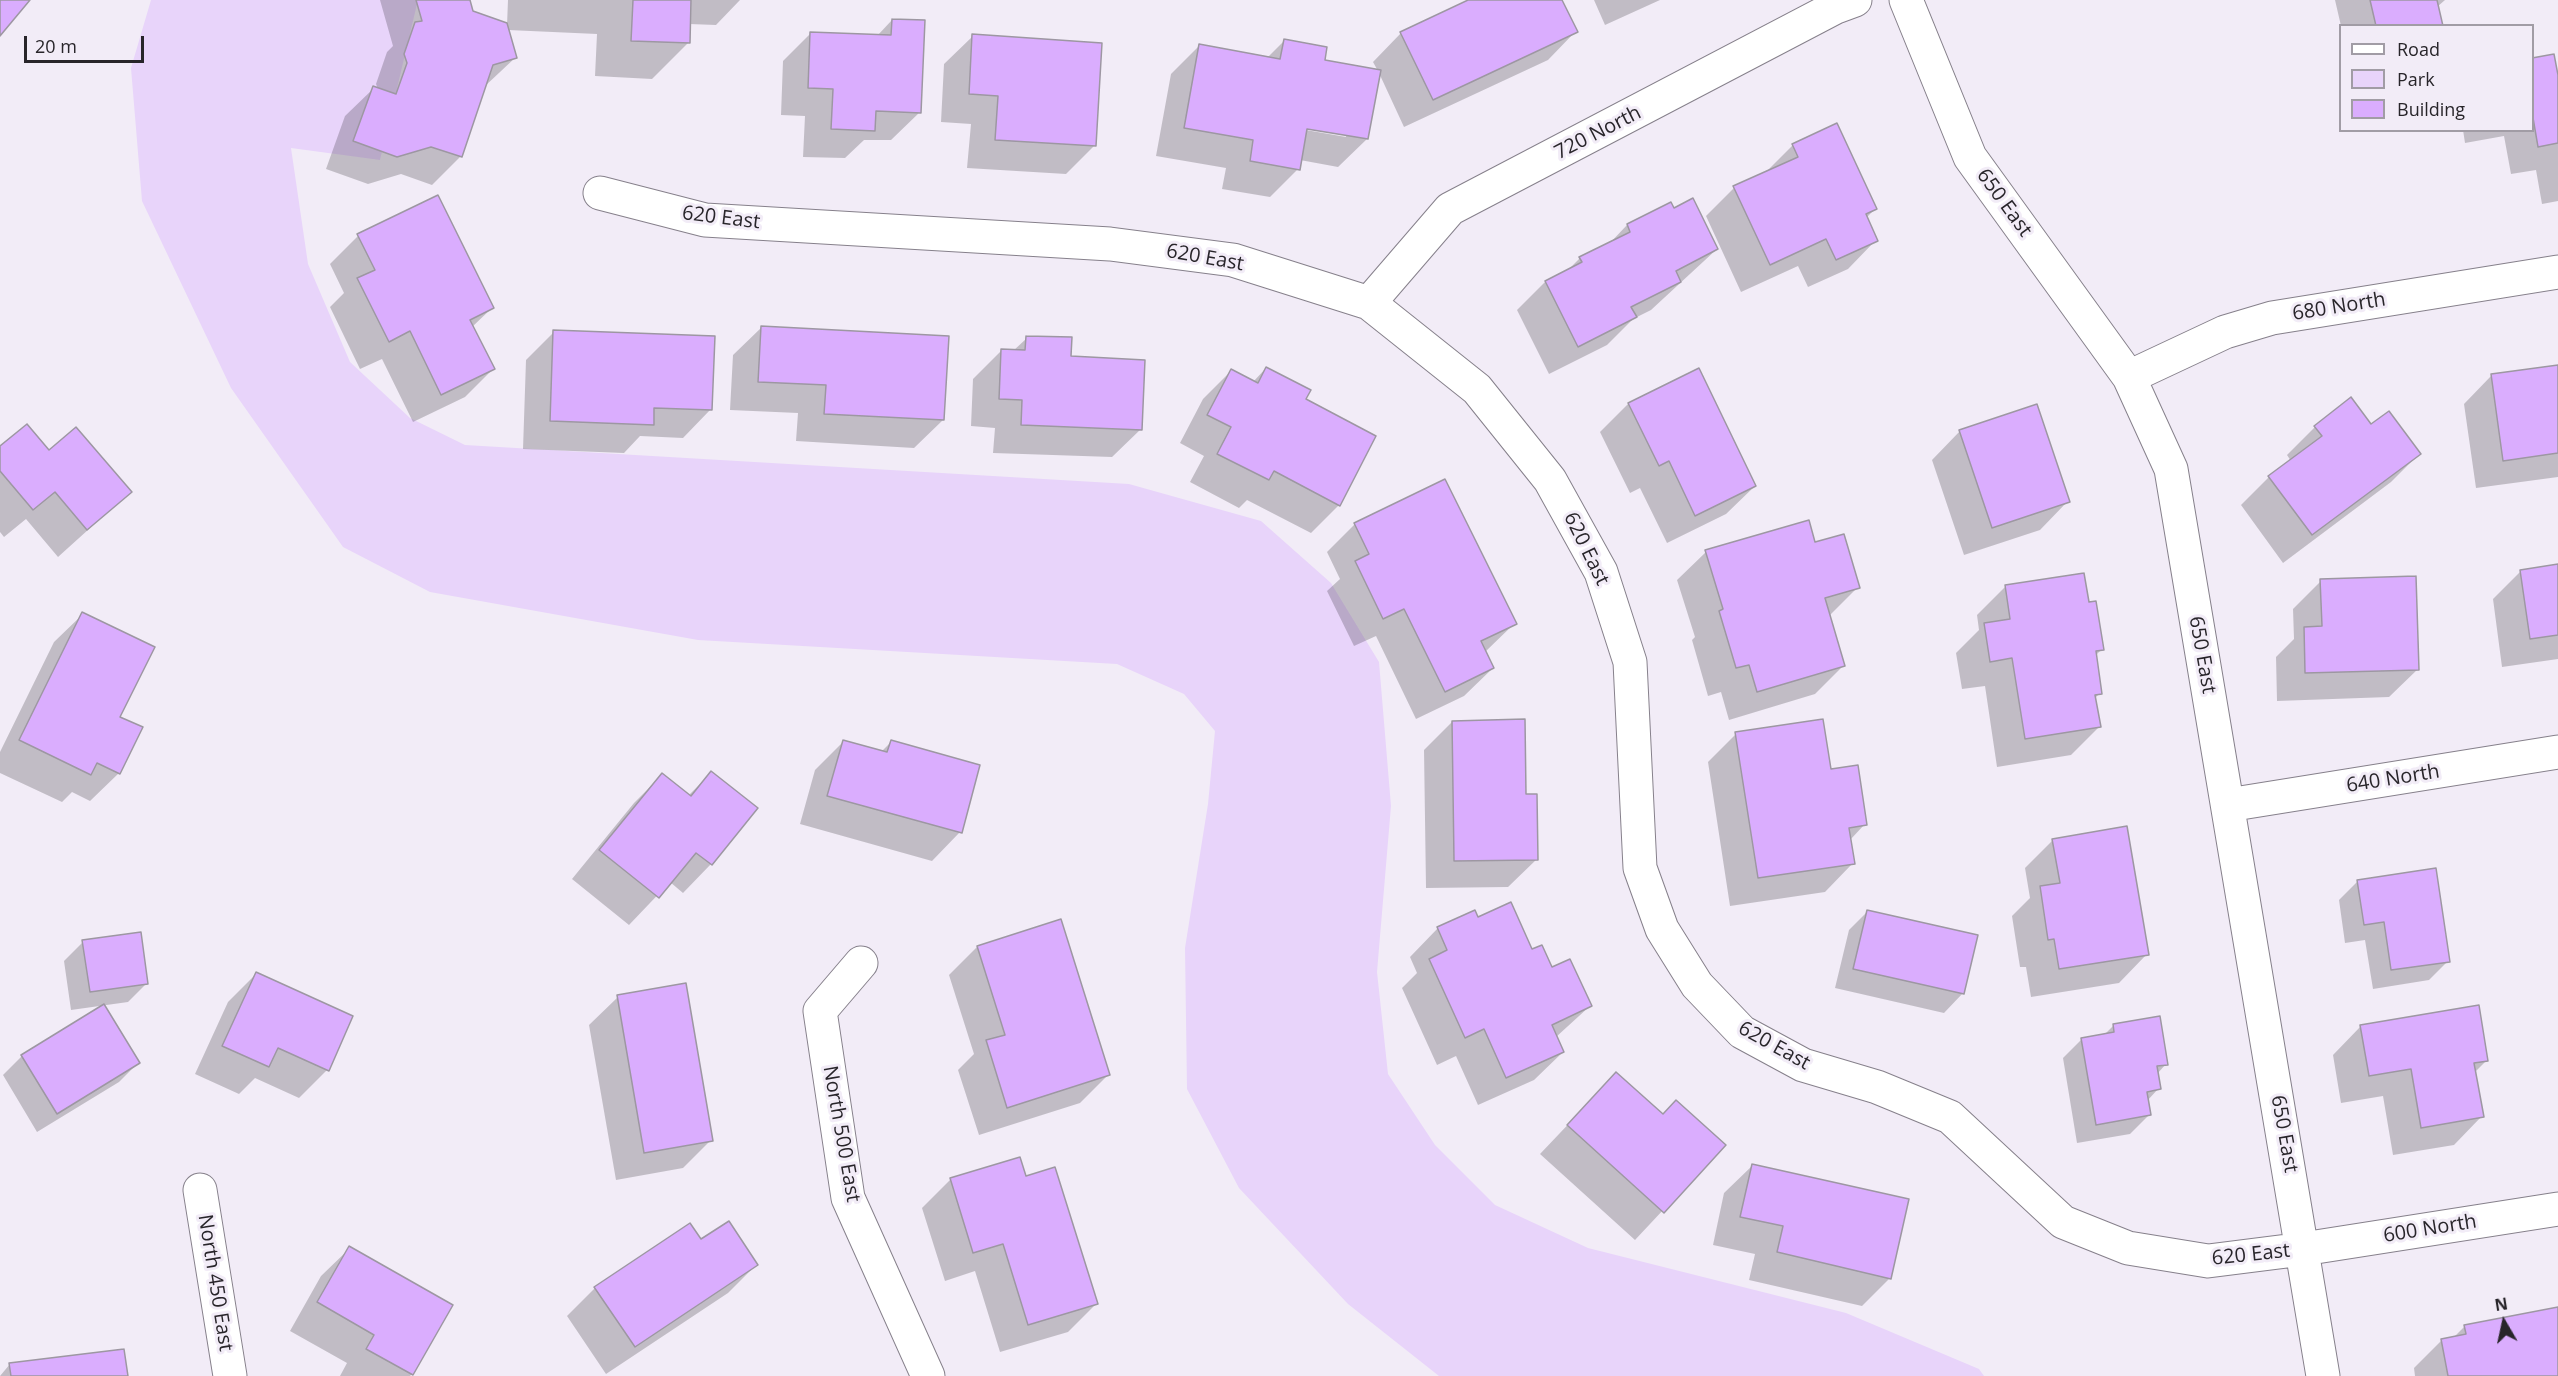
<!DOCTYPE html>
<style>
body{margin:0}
#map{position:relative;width:2558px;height:1376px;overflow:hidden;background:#f2ecf7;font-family:"Open Sans",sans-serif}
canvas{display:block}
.legend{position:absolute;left:2339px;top:24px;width:195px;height:108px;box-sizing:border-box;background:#f2ecf7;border:2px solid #a19ca5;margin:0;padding:8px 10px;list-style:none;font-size:18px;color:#28252a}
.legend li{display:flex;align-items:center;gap:12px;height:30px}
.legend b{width:30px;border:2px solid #a19ca5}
.north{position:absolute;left:2474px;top:1292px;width:60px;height:60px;-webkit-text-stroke:4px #f2ecf7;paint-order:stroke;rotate:351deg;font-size:16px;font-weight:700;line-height:24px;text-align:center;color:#28252a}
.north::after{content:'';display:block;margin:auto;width:21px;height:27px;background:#28252a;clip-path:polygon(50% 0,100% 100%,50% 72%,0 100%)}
.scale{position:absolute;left:24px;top:36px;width:120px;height:27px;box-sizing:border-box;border:3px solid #28252a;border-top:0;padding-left:8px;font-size:18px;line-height:21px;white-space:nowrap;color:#28252a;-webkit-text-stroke:4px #f2ecf7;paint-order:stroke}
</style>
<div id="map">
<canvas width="2558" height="1376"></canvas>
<ul class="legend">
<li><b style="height:8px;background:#fff"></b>Road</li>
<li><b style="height:16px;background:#e8d4fa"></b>Park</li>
<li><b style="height:16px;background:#daadfe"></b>Building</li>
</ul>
<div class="north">N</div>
<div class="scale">20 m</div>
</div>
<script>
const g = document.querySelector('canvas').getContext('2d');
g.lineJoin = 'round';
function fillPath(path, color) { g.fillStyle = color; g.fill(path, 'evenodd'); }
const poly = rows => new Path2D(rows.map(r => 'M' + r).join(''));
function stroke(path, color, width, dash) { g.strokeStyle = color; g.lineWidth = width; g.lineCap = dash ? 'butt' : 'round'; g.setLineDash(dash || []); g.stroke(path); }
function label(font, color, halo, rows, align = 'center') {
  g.font = font + ' "Open Sans",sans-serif'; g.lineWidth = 6; g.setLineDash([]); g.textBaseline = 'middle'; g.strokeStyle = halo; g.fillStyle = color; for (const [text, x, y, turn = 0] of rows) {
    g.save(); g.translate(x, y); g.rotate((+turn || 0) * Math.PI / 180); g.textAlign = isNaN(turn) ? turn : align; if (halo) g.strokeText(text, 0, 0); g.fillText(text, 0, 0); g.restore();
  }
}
fillPath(poly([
 [151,0,418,0,380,160,291,148,308,264,350,362,410,418,465,445,1129,484,1261,521,1331,583,1379,662,1391,806,1377,972,1388,1074,1435,1145,1495,1205,1588,1248,1846,1313,1979,1369,1984,1376,1439,1376,1348,1304,1239,1188,1187,1089,1185,948,1208,804,1215,731,1184,694,1117,664,698,640,430,592,343,547,231,388,142,201,131,68]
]), '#e8d4fa');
fillPath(poly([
 [380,0,468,0,472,12,507,25,508,0,502,0,740,0,716,25,689,24,688,43,652,79,595,76,597,34,508,30,516,57,484,87,460,157,432,185,401,174,368,184,326,169,345,116,374,88,378,89,376,84,387,52,393,46],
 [1472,0,1561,0,1576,31,1548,60,1404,127,1379,73,1367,139,1338,167,1300,160,1298,169,1270,197,1222,189,1226,168,1156,156,1171,74,1199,46,1267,58,1284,41,1323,61,1378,71,1373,62,1401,33],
 [1300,126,1346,134,1346,137,1300,129],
 [1594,0,1660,0,1605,25],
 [2335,0,2445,0,2437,7,2442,26,2341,26],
 [892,20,920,112,891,140,864,140,845,158,803,157,805,116,781,115,783,61,811,33,877,36],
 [973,36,1094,146,1066,174,967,168,971,124,941,122,944,64],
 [2532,60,2558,76,2558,201,2542,204,2536,170,2511,174,2504,136,2465,143,2463,130,2532,130],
 [1793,145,1875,209,1866,218,1876,240,1848,269,1808,287,1798,266,1741,292,1706,216,1734,188,1765,173],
 [1670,204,1717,249,1651,310,1633,319,1607,345,1549,374,1517,310,1545,282,1567,271,1580,258,1609,244,1627,225],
 [358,236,492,308,472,327,493,369,465,397,413,422,382,359,360,369,330,307,344,293,330,264],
 [762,327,943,420,914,448,796,441,798,413,730,410,733,355],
 [554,332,711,409,683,438,640,436,624,453,523,449,526,360],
 [1027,338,1070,358,1141,429,1112,457,993,453,995,428,971,426,973,379,1001,351,1013,351],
 [2558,367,2558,477,2476,488,2464,404,2492,375],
 [1266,368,1304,400,1339,505,1311,533,1247,500,1239,508,1190,482,1204,456,1180,443,1203,399,1231,371,1253,382],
 [1628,404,1755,486,1726,514,1667,543,1640,488,1630,493,1600,432],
 [2371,426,2419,454,2391,482,2283,563,2241,505,2269,477,2291,461,2287,455,2315,427],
 [1960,431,2068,501,2040,530,1964,555,1932,460],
 [0,448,49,452,130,492,58,557,26,519,4,537,0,532],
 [1355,524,1515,623,1485,652,1493,668,1464,696,1416,719,1376,636,1354,646,1327,591,1340,579,1327,552],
 [1706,552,1858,587,1830,615,1843,666,1815,694,1729,720,1721,692,1708,696,1692,640,1695,637,1677,580],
 [2558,566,2558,659,2502,667,2493,599,2521,571],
 [2083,575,2088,604,2102,649,2095,656,2100,693,2094,699,2099,727,2071,755,1997,767,1985,686,1962,689,1956,653,1979,630,1977,615,2005,587],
 [2321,581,2418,669,2389,697,2277,701,2276,657,2294,639,2293,609],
 [83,614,118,717,119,773,90,801,72,792,62,802,0,773,0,752,54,642],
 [1452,722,1525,796,1537,859,1508,887,1426,888,1424,750],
 [1736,734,1865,824,1850,840,1853,863,1825,892,1730,906,1708,762],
 [843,742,881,752,891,742,960,832,932,861,800,824,815,770],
 [711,773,756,809,711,864,683,893,670,882,629,925,572,879,634,803,662,775,688,796],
 [2053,840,2147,954,2119,983,2031,997,2026,967,2020,967,2012,916,2030,898,2025,868],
 [2358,881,2448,961,2429,980,2373,989,2365,940,2345,943,2339,900],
 [1868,911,1963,993,1944,1013,1835,988,1849,930],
 [1477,919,1531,951,1590,1006,1556,1037,1563,1052,1534,1080,1478,1105,1456,1056,1437,1065,1402,988,1417,973,1410,957,1438,928],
 [83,942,147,983,128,1002,71,1010,64,961],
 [977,947,1108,1075,1080,1103,979,1135,958,1070,974,1054,949,975],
 [256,974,327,1070,299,1098,255,1078,239,1094,195,1074,228,1002],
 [618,997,711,1140,683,1168,616,1180,589,1025],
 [2114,1025,2166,1064,2157,1074,2159,1088,2147,1101,2149,1115,2130,1134,2077,1143,2063,1058,2082,1039,2103,1036],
 [2361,1026,2486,1061,2475,1072,2482,1116,2454,1145,2393,1155,2383,1096,2341,1103,2333,1055],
 [22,1056,138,1063,119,1082,37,1132,3,1075],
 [1616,1074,1662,1115,1724,1145,1635,1240,1540,1154],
 [1019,1158,1025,1178,1096,1304,1068,1332,1000,1352,975,1271,945,1281,922,1208,950,1180],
 [1753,1165,1890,1278,1862,1306,1749,1280,1755,1254,1713,1245,1724,1193],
 [350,1248,412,1374,410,1376,340,1376,347,1363,290,1331,321,1276],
 [756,1265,728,1293,606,1374,567,1316,595,1288],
 [2558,1309,2558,1376,2415,1376,2414,1368,2442,1340,2453,1338,2465,1326],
 [10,1364,126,1376,0,1376]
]), '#0003');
const building = poly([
 [0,0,30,0,0,36,0,0],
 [416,0,470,0,473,11,507,23,517,58,493,65,462,157,431,147,397,157,353,141,373,86,396,94,407,63,404,54,415,22,422,21,416,0],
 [633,0,691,0,690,43,631,41,633,0],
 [1468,0,1562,0,1578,32,1433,100,1400,32,1468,0],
 [2370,0,2437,0,2443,26,2376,26,2370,0],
 [892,19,925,20,921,113,876,111,875,131,831,129,833,89,808,88,810,32,891,35,892,19],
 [972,34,1102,43,1096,146,995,140,998,96,969,94,972,34],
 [1284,39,1327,47,1325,60,1381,70,1368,139,1307,129,1300,170,1250,161,1253,140,1184,128,1199,44,1280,59,1284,39],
 [2554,54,2558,75,2558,143,2538,147,2532,112,2532,58,2554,54],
 [1837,123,1877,209,1866,214,1878,241,1836,260,1826,239,1770,265,1733,186,1798,157,1792,144,1837,123],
 [438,195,494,308,470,320,495,369,441,395,410,331,389,342,357,278,375,270,357,234,438,195],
 [1693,198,1718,249,1676,271,1681,282,1631,307,1637,317,1578,347,1545,281,1582,262,1579,257,1630,232,1627,224,1671,202,1674,208,1693,198],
 [761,326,949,336,944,420,824,414,826,385,758,382,761,326],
 [553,330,715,336,712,410,654,408,654,425,550,421,553,330],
 [1026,336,1072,337,1071,356,1145,360,1142,430,1021,425,1022,400,999,399,1001,349,1025,350,1026,336],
 [2558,365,2558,453,2503,461,2491,374,2558,365],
 [1266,367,1311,390,1306,399,1376,436,1340,506,1274,471,1269,480,1217,454,1231,427,1207,415,1231,369,1258,383,1266,367],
 [1699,368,1756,486,1695,516,1669,461,1659,466,1628,403,1699,368],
 [2351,397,2371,424,2389,411,2421,454,2312,535,2268,476,2322,436,2314,426,2351,397],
 [2037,404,2070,502,1992,528,1959,430,2037,404],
 [27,424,49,450,76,427,132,492,87,530,55,492,33,510,0,471,0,446,27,424],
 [1445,479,1517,624,1481,641,1494,668,1445,692,1404,609,1383,619,1355,561,1369,554,1354,523,1445,479],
 [1809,520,1815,542,1844,534,1860,588,1825,598,1845,666,1757,692,1749,665,1736,668,1719,611,1723,609,1705,550,1809,520],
 [2558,564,2558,635,2530,639,2520,570,2558,564],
 [2084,573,2089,602,2096,601,2104,650,2096,651,2102,694,2095,695,2101,727,2025,739,2012,658,1990,662,1984,623,2010,619,2005,585,2084,573],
 [2416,576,2419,670,2305,673,2304,627,2322,626,2320,579,2416,576],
 [82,612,155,647,120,717,143,727,120,774,97,763,91,775,19,740,82,612],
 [1525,719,1526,794,1537,794,1538,860,1454,861,1452,721,1525,719],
 [1823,719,1831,769,1858,765,1867,825,1849,828,1855,864,1758,878,1735,732,1823,719],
 [843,740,887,752,891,740,980,765,962,833,827,796,843,740],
 [711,771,758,808,712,865,696,853,659,898,599,850,662,773,691,796,711,771],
 [2127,826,2149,955,2059,969,2054,939,2048,940,2040,886,2060,883,2052,839,2127,826],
 [2436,868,2450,962,2391,970,2384,922,2364,925,2357,880,2436,868],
 [1511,902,1532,949,1542,945,1552,967,1570,959,1592,1006,1552,1025,1564,1052,1506,1078,1484,1029,1465,1038,1429,959,1447,950,1437,927,1475,910,1478,917,1511,902],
 [1867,910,1978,935,1964,994,1853,969,1867,910],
 [1061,919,1110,1075,1007,1108,986,1040,1005,1035,977,946,1061,919],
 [141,932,148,984,90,992,82,940,141,932],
 [256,972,353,1016,329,1071,278,1048,269,1067,222,1046,256,972],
 [686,983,713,1141,644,1153,617,995,686,983],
 [104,1004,140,1063,57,1114,21,1055,104,1004],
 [2479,1005,2488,1061,2474,1063,2484,1117,2421,1128,2411,1069,2369,1076,2360,1025,2479,1005],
 [2160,1016,2168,1065,2157,1066,2161,1089,2147,1092,2151,1115,2096,1125,2081,1038,2114,1032,2113,1024,2160,1016],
 [1616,1072,1663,1114,1676,1100,1726,1145,1664,1213,1567,1125,1616,1072],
 [1020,1157,1026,1176,1055,1167,1098,1304,1028,1325,1003,1244,973,1253,950,1178,1020,1157],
 [1752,1164,1909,1199,1891,1279,1777,1252,1783,1226,1740,1217,1752,1164],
 [729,1221,758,1265,635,1347,594,1287,690,1223,701,1239,729,1221],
 [349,1246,453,1305,413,1375,366,1349,374,1335,317,1302,349,1246],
 [2558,1307,2558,1376,2448,1376,2441,1339,2466,1334,2464,1325,2558,1307],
 [124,1349,128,1376,11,1376,9,1363,124,1349]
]);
fillPath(building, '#daadfe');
stroke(building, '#9d97a2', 1.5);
const minor = poly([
 [1906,0,1970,157,2129,377,2171,469,2323,1376],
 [600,193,705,220,1110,244,1233,260,1369,303,1477,389,1550,480,1601,572,1630,662,1640,868,1662,929,1697,985,1742,1032,1803,1065,1877,1087,1950,1117,2063,1222,2128,1248,2208,1261,2303,1249,2558,1209],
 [1369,303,1450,209,1836,7,1855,0],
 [2129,377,2225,332,2272,318,2558,272],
 [2228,805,2558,752],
 [861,963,820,1011,848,1198,928,1376],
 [200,1190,230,1376]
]);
stroke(minor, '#86808b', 35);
stroke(minor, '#fff', 33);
label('20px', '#28252a', '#f2ecf7', [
 ["720 North",1598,133,-27],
 ["650 East",2004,203,54],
 ["620 East",721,218,7],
 ["620 East",1205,258,10],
 ["680 North",2339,307,-9],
 ["620 East",1586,549,64],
 ["650 East",2202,655,80],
 ["640 North",2393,779,-9],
 ["620 East",1774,1046,29],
 ["North 500 East",841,1134,80],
 ["650 East",2284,1134,80],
 ["600 North",2430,1229,-9],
 ["620 East",2251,1255,-6],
 ["North 450 East",215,1283,81]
]);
</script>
